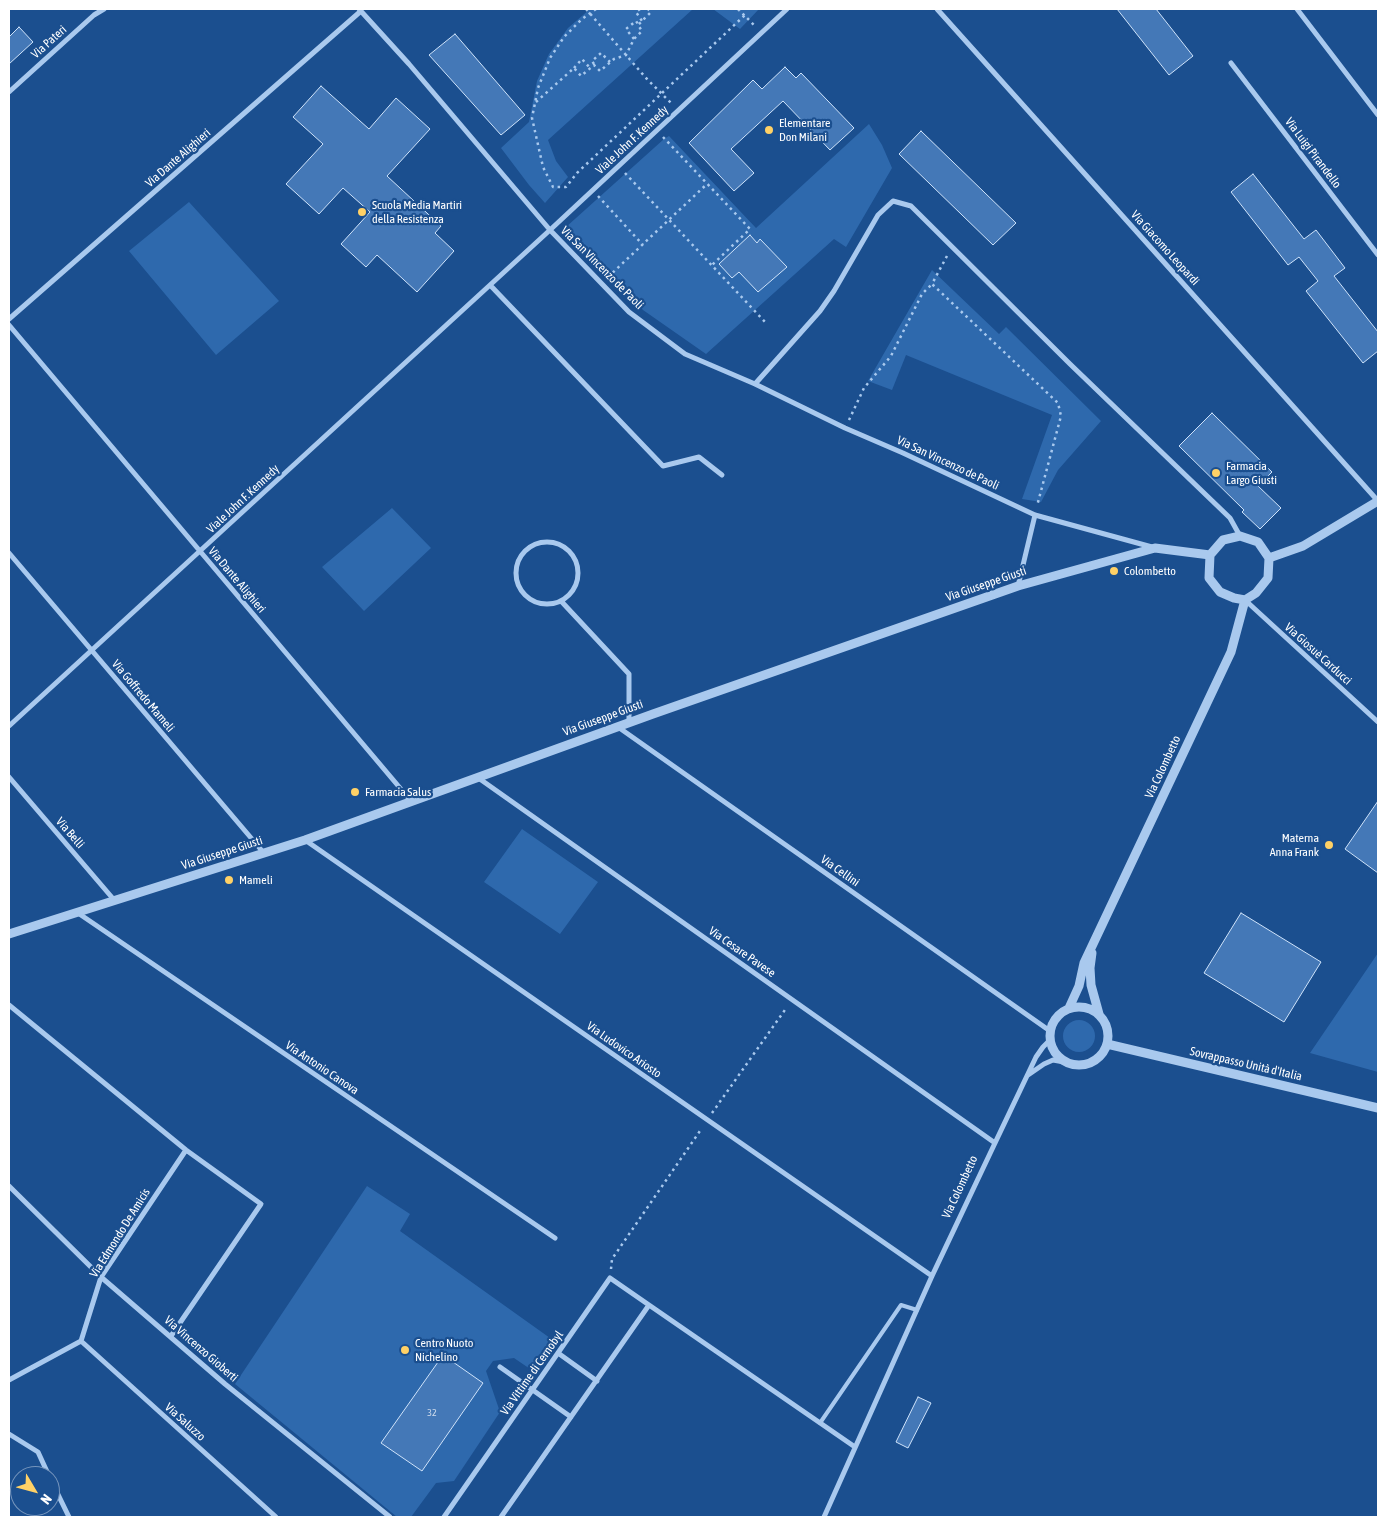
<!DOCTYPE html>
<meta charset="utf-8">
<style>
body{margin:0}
#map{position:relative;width:1387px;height:1526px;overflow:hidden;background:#1b4f8f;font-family:"Asap Condensed",sans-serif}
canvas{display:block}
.frame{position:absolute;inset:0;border:10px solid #fff;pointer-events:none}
.north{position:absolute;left:10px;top:1466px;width:50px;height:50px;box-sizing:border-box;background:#1b4f8f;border:1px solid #7695bc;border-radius:50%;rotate:127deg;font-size:14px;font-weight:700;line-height:20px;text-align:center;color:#fff}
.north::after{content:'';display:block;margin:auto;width:18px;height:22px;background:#ffd166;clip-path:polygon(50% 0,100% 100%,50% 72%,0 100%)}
</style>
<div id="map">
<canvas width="1387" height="1526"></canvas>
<div class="frame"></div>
<div class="north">N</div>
</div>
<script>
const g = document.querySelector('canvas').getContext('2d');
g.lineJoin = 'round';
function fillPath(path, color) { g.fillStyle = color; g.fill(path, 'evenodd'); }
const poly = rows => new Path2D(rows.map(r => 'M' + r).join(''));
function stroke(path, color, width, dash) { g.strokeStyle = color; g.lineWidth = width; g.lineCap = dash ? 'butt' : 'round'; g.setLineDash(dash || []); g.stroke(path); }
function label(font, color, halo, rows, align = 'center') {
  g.font = font + ' "Asap Condensed",sans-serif'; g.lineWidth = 4.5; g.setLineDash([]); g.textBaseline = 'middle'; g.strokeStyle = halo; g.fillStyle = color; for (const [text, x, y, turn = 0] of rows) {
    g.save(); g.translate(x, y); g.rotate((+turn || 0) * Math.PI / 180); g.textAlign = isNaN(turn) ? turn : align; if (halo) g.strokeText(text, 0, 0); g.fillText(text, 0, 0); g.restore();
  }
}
fillPath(poly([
 [590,9,693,9,548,140,556,161,568,177,545,203,529,185,501,148,529,122,537,81,549,54,568,28],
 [713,9,759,9,740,29],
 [869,124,882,145,892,168,846,247,834,239,706,354,643,310,566,227,664,139,669,136,756,228],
 [189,202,279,301,216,355,129,251],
 [932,270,999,334,1006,327,1101,421,1058,470,1041,502,1022,499,1052,415,906,355,892,390,868,381],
 [392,508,431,548,364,611,322,567],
 [522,829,598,882,560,934,484,882],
 [1378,953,1378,1072,1310,1053],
 '1063 1036a16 16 0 1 1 32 0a16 16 0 1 1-32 0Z',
 [367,1186,410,1214,400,1231,557,1343,536,1373,514,1358,493,1361,486,1371,500,1412,454,1481,436,1483,411,1517,397,1517,235,1384]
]), '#2e69ad');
const building = poly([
 [1117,9,1156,9,1193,56,1169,75,1117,9],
 [19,27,33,42,9,64,9,37,19,27],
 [455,34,525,115,501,135,429,55,455,34],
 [785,67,796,78,801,73,854,128,830,150,783,101,731,149,754,173,734,191,689,143,753,80,762,89,785,67],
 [321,86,369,129,396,98,430,129,387,176,441,226,435,233,454,251,417,292,377,255,366,267,341,244,370,212,343,188,319,214,286,184,323,144,293,117,321,86],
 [921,131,1016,223,993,245,899,154,921,131],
 [1253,174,1304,239,1316,230,1345,268,1334,276,1378,332,1378,351,1363,363,1306,291,1318,281,1299,257,1288,265,1231,192,1253,174],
 [750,235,757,243,760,239,787,267,758,292,739,272,732,278,719,264,750,235],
 [1212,413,1272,472,1258,486,1281,508,1260,529,1242,512,1244,510,1179,446,1212,413],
 [1378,801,1378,873,1345,849,1378,801],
 [1241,913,1321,962,1284,1022,1204,973,1241,913],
 [443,1355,483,1383,422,1471,381,1443,443,1355],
 [918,1397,931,1403,908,1448,896,1442,918,1397]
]);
fillPath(building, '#4478b7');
stroke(building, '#cfe3fa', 1);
stroke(poly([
 [586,9,646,78,672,104],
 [596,9,582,19,564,37,550,58,538,88,532,118,543,167,553,187,566,187,577,173,745,15],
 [640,9,636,12,642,21],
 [738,9,755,26],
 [634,39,626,29,636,21,638,24],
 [594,64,592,61,601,53,610,62],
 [574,68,582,59,590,68],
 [536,102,574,68,581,76,594,65,600,71,614,59,626,55,634,39,642,31,638,25,651,12,648,9],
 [663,137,750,229,712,265],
 [625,173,766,323],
 [598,196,643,245],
 [947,256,932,284,1058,403,1061,416,1037,506],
 [608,277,707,184],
 [849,420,864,388,891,356,922,294,932,284],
 [712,1113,787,1007],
 [611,1269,612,1259,702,1128]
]), '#a9c9ee', 2.5, [2.5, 4]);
stroke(poly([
 [820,1423,901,1305,917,1310]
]), '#a9c9ee', 4);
stroke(poly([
 [359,9,409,64,550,230,629,312,685,354,755,384,845,428,903,453,1035,515,1152,547],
 [937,9,1378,501],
 [1297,9,1378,115],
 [1231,63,1378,255],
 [9,92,94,15,104,9],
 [490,285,663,466,699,457,722,475],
 [9,319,361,11],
 [9,325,411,801],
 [755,384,820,311,834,291,878,215,893,201,911,206,1070,364,1230,518,1240,536],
 '516 573a31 31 0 1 1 62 0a31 31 0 1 1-62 0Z',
 [9,553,263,852],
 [1018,586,1035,515],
 [1245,600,1378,722],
 [561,601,629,674,629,723],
 [9,726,550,230,787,9],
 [618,727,1050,1031],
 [9,777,115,901],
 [477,777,995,1143],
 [305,840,932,1276],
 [78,913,555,1238],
 [9,1005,186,1150,261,1204,171,1336],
 [1028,1075,1044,1064,1053,1060,1064,1062],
 [9,1186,101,1277,225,1384,390,1517],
 [649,1305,855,1447],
 [81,1341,276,1517],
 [558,1353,597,1381],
 [500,1367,571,1417],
 [9,1380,81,1341,101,1277,186,1150],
 [9,1434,38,1452,49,1476],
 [50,1478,69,1517],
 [444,1517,610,1278,649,1305,501,1517],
 [824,1517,932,1276,995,1143,1036,1057,1043,1047,1050,1040]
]), '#a9c9ee', 5);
stroke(poly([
 [1240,536,1258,542,1269,558,1268,578,1256,593,1245,600,1234,598,1220,592,1209,578,1210,555,1223,540,1240,536],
 [1269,558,1303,546,1378,501],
 [9,934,305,840,653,714,1018,586,1155,548,1210,555],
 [1092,953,1090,968,1091,985,1099,1014],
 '1050 1036a29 29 0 1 1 58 0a29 29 0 1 1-58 0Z',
 [1069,1008,1079,986,1084,963,1231,652,1245,600],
 [1107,1044,1378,1108]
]), '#a9c9ee', 9);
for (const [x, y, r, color] of [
 [769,130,5,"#ffd166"],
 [362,212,5,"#ffd166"],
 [1216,473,5,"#ffd166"],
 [1114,571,5,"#ffd166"],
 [355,792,5,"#ffd166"],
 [1329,845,5,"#ffd166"],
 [229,880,5,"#ffd166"],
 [405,1350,5,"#ffd166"]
]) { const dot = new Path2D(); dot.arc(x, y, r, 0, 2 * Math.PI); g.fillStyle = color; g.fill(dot); stroke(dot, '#1b4f8f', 2); }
label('10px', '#d0dded', null, [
 ["32",432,1413]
]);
label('12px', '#fff', '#1b4f8f', [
 ["Via Pateri",49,42,-42],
 ["Viale John F. Kennedy",632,140,-43],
 ["Via Luigi Pirandello",1313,153,53],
 ["Via Dante Alighieri",178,158,-41],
 ["Via Giacomo Leopardi",1165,248,48],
 ["Via San Vincenzo de Paoli",602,268,45],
 ["Via San Vincenzo de Paoli",948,463,25],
 ["Viale John F. Kennedy",243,499,-43],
 ["Via Dante Alighieri",237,580,50],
 ["Via Giuseppe Giusti",986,584,-19],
 ["Via Giosuè Carducci",1318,654,42],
 ["Via Goffredo Mameli",143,696,50],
 ["Via Giuseppe Giusti",603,718,-20],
 ["Via Colombetto",1163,767,-65],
 ["Via Belli",70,833,49],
 ["Via Giuseppe Giusti",222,853,-18],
 ["Via Cellini",840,871,35],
 ["Via Cesare Pavese",742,952,35],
 ["Via Ludovico Ariosto",624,1050,35],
 ["Sovrappasso Unità d'Italia",1246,1064,13],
 ["Via Antonio Canova",322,1068,34],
 ["Via Colombetto",960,1187,-65],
 ["Via Edmondo De Amicis",120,1233,-58],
 ["Via Vincenzo Gioberti",201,1349,41],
 ["Via Vittime di Cernobyl",532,1373,-55],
 ["Via Saluzzo",185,1422,42]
]);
label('12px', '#fff', '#1b4f8f', [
 ["Elementare",779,123],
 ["Don Milani",779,137],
 ["Scuola Media Martiri",372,205],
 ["della Resistenza",372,219],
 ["Farmacia",1226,466],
 ["Largo Giusti",1226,480],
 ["Colombetto",1124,571],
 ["Farmacia Salus",365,792],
 ["Materna",1319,838,"right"],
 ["Anna Frank",1319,852,"right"],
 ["Mameli",239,880],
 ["Centro Nuoto",415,1343],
 ["Nichelino",415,1357]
], 'left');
</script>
